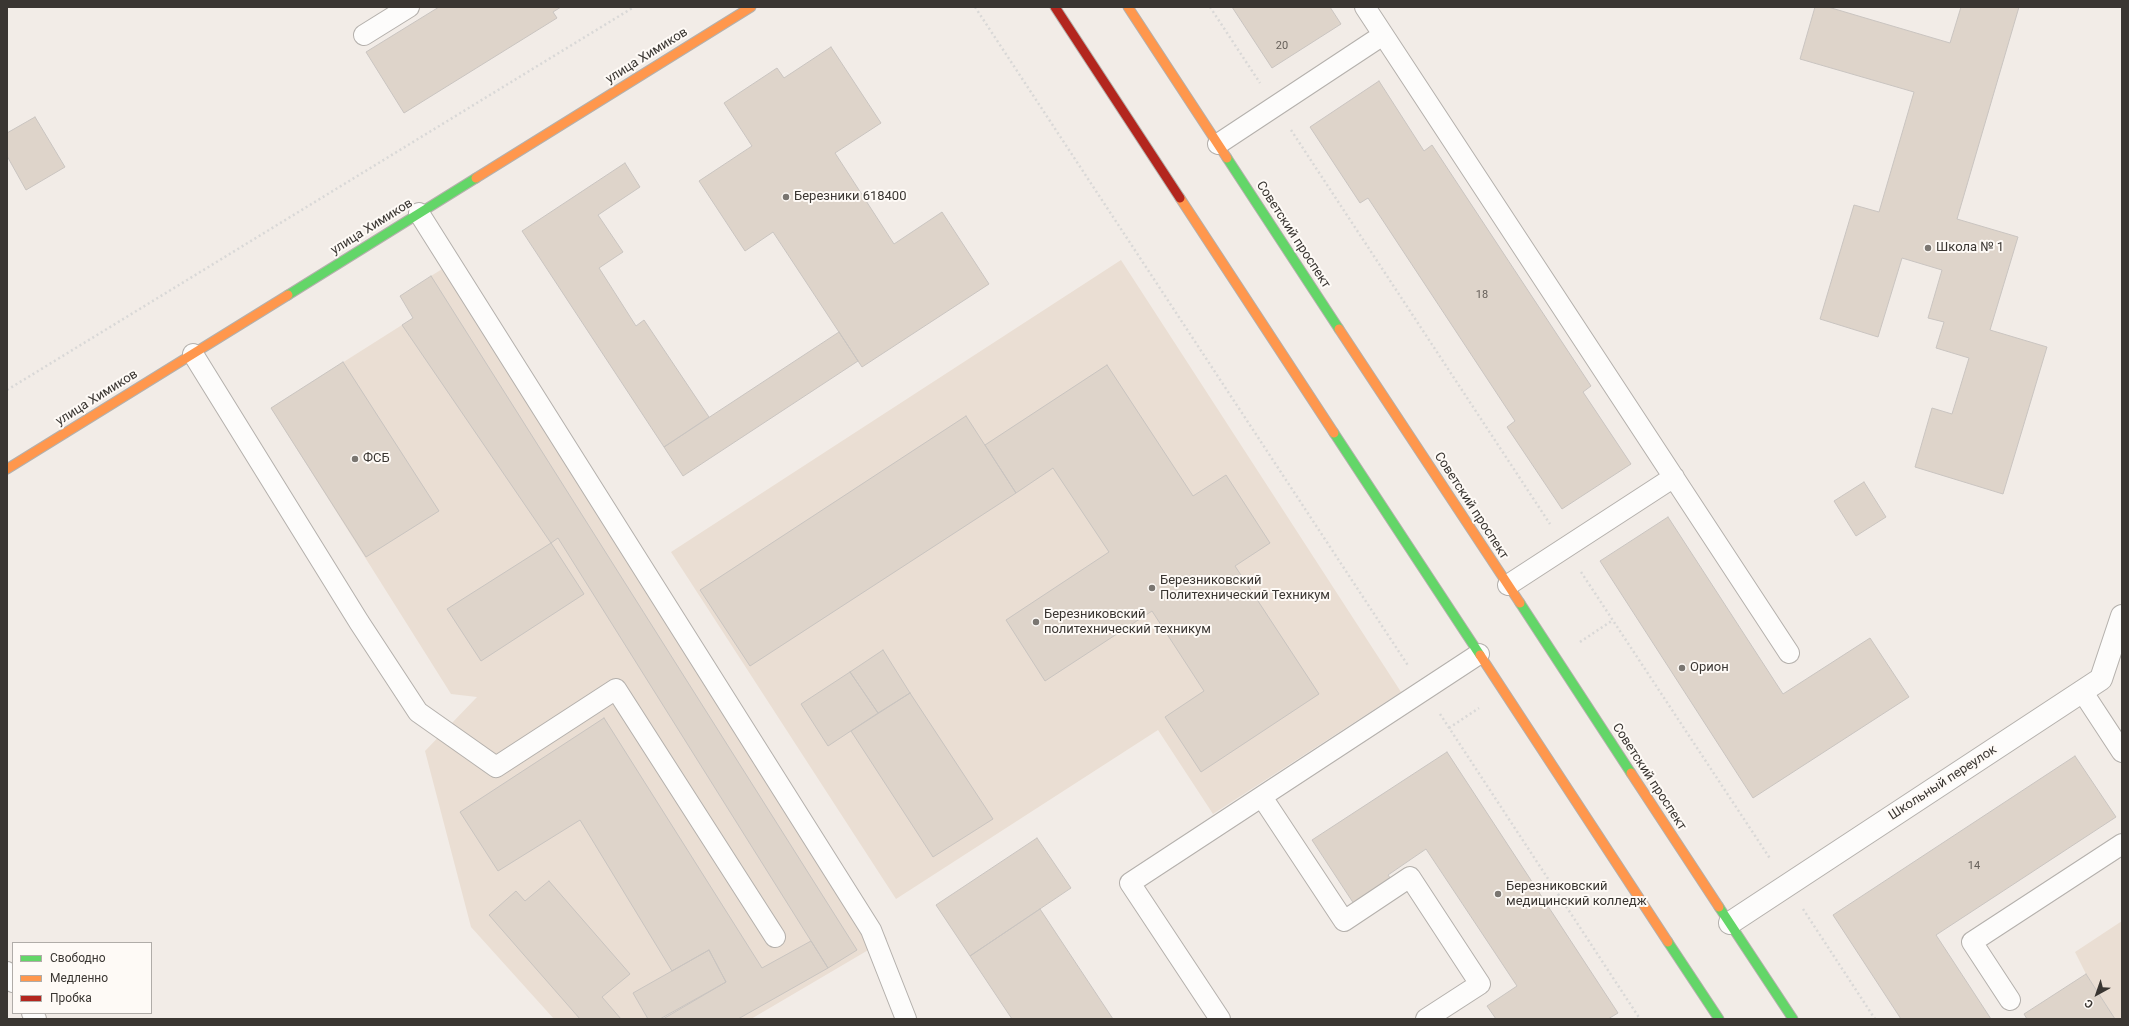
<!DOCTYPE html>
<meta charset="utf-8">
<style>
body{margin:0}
#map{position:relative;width:2129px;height:1026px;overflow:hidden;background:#f2ece7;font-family:Roboto,sans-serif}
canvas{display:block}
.frame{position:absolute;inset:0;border:8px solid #3a3632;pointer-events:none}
.legend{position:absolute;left:12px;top:942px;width:140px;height:72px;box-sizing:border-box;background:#fefaf6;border:1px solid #b0aca8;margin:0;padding:5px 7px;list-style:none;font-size:12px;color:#3a3632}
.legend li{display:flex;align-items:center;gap:8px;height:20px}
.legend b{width:20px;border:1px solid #b0aca8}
.north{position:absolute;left:2077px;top:974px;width:40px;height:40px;-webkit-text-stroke:3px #fefaf6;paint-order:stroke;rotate:220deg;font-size:11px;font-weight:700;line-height:16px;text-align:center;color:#3a3632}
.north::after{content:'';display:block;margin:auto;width:14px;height:18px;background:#3a3632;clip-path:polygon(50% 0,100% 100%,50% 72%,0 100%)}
</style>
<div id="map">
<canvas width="2129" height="1026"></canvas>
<div class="frame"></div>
<ul class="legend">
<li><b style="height:5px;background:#63d668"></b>Свободно</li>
<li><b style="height:5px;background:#ff974d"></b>Медленно</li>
<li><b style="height:5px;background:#b3261e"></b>Пробка</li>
</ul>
<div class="north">С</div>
</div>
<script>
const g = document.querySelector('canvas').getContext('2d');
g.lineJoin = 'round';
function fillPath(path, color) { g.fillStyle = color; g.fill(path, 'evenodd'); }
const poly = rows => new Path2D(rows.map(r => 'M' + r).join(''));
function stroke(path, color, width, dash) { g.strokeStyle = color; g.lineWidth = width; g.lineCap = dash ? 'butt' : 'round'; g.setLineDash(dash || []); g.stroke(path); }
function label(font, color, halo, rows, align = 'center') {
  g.font = font + ' Roboto,sans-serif'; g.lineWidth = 4; g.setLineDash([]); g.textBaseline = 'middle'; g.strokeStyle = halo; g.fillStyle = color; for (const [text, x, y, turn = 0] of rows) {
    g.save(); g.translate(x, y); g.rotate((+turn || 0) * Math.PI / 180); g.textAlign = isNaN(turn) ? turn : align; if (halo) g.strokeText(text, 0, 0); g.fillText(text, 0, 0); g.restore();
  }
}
fillPath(poly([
 [458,259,887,939,751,1019,554,1019,471,927,425,751,477,697,451,694,271,408,413,318,431,276],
 [1121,260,1401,692,1213,814,1158,730,896,899,671,552],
 [2122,921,2122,1019,2115,1019,2086,974,2075,952]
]), '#eaded3');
const building = poly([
 [439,7,561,7,553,12,557,18,404,113,366,52,439,7],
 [1232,7,1330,7,1341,24,1272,68,1232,7],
 [1815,7,1828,7,1950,43,1961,7,2019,7,1957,219,2018,237,1990,330,2047,347,2003,494,1915,467,1932,408,1952,414,1969,358,1936,348,1944,322,1928,318,1942,270,1902,258,1878,337,1820,319,1854,205,1879,212,1914,92,1800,59,1815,7],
 [831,47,881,123,835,153,894,244,942,212,989,284,862,367,773,232,745,251,699,181,752,146,724,103,777,68,784,78,831,47],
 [1379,81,1424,151,1432,145,1591,386,1583,392,1631,464,1562,509,1507,427,1515,421,1368,198,1360,203,1310,127,1379,81],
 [35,117,65,167,26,190,7,156,7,133,35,117],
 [625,163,640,187,598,215,623,252,599,268,636,326,644,320,709,417,664,447,522,231,625,163],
 [431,276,857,950,828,968,558,538,551,543,402,325,413,318,400,296,431,276],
 [839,332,858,361,683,476,664,447,839,332],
 [343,362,439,511,366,557,271,408,343,362],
 [1107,365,1193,496,1226,475,1270,543,1235,566,1319,694,1201,772,1165,717,1204,691,1152,611,1045,681,1006,620,1109,552,1053,468,1016,493,985,445,1107,365],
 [966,416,1016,493,750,666,700,590,966,416],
 [1864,482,1886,517,1856,536,1834,501,1864,482],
 [1668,517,1783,694,1870,638,1909,697,1753,798,1600,561,1668,517],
 [551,543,584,594,481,661,447,609,551,543],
 [883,650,910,693,878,713,850,672,883,650],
 [850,672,878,713,828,746,801,704,850,672],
 [910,693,993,819,933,857,851,731,910,693],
 [604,718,762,968,811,941,828,968,738,1019,663,1019,726,982,709,950,672,971,580,820,498,871,460,812,604,718],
 [1447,752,1618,1013,1608,1019,1496,1019,1487,1006,1517,986,1426,849,1388,875,1393,882,1356,907,1312,840,1447,752],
 [2075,756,2116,817,1936,935,1991,1019,1901,1019,1833,915,2075,756],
 [1037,838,1071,888,970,956,936,905,1037,838],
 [549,881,630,974,602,997,621,1019,580,1019,489,915,516,891,525,901,549,881],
 [1040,909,1113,1019,1012,1019,970,956,1040,909],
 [709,950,726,982,660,1019,648,1019,633,993,709,950],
 [2086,974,2115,1019,2027,1019,2024,1014,2086,974]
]);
fillPath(building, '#ded4ca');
stroke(building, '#c9c4c0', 1);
const lane = poly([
 [1365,7,1789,653],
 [364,35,409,7],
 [1218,144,1383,35],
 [419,213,871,930,906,1019],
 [193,354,359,622,418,712,496,767,616,689,775,937],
 [1508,585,1674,477],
 [2082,691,2122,752],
 [1262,797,1344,921,1410,877,1480,984,1426,1019],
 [7,972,13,982],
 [2010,1000,1972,942,2122,844],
 [32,1013,36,1019],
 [1220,1019,1130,883,1479,654]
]);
const street = poly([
 [1730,923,2101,679,2122,616]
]);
const fast = poly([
 [1227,158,1339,329],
 [288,295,476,178],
 [1334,433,1480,655],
 [1520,603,1631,773],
 [1719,907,1793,1019],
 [1668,942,1719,1019]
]);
const slow = poly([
 [1128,7,1227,158],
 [476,178,751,7],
 [1180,198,1334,433],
 [1339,329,1520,603],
 [7,469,288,295],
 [1480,655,1668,942],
 [1631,773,1719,907]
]);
const jam = poly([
 [1055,7,1180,198]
]);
stroke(lane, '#b4b0ac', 22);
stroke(street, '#b4b0ac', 24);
stroke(fast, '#b4b0ac', 11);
stroke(slow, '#b4b0ac', 11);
stroke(jam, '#b4b0ac', 11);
stroke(poly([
 [975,7,1409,667],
 [1210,7,1260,83],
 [1291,130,1550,524],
 [7,390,634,7],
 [1581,572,1771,860],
 [1580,642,1613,620],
 [1440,714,1640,1019],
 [1449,728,1479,708],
 [1803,909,1875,1019]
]), '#d9d8d7', 2.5, [2, 3]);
stroke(lane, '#fdfcfb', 20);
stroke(street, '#fdfcfb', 22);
stroke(fast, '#63d668', 9);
stroke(slow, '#ff974d', 9);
stroke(jam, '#b3261e', 9);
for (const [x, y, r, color] of [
 [786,197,4,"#7a7671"],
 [1928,248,4,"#7a7671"],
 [355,459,4,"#7a7671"],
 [1152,588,4,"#7a7671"],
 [1036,622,4,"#7a7671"],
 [1682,668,4,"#7a7671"],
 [1498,894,4,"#7a7671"]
]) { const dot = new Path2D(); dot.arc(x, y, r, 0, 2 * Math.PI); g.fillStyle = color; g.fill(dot); stroke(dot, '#fefaf6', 1.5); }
label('11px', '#66605a', null, [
 ["20",1282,46],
 ["18",1482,295],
 ["14",1974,866]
]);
label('13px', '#3a3632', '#fefaf6', [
 ["улица Химиков",647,56,-32],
 ["улица Химиков",372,227,-32],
 ["Советский проспект",1293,235,57],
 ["улица Химиков",97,398,-32],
 ["Советский проспект",1471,506,57],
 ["Советский проспект",1649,777,57],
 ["Школьный переулок",1943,783,-33]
]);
label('13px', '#3a3632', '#fefaf6', [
 ["Березники 618400",794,197],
 ["Школа № 1",1936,248],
 ["ФСБ",363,459],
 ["Березниковский",1160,581],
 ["Политехнический Техникум",1160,596],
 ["Березниковский",1044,615],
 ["политехнический техникум",1044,630],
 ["Орион",1690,668],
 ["Березниковский",1506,887],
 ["медицинский колледж",1506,902]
], 'left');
</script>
